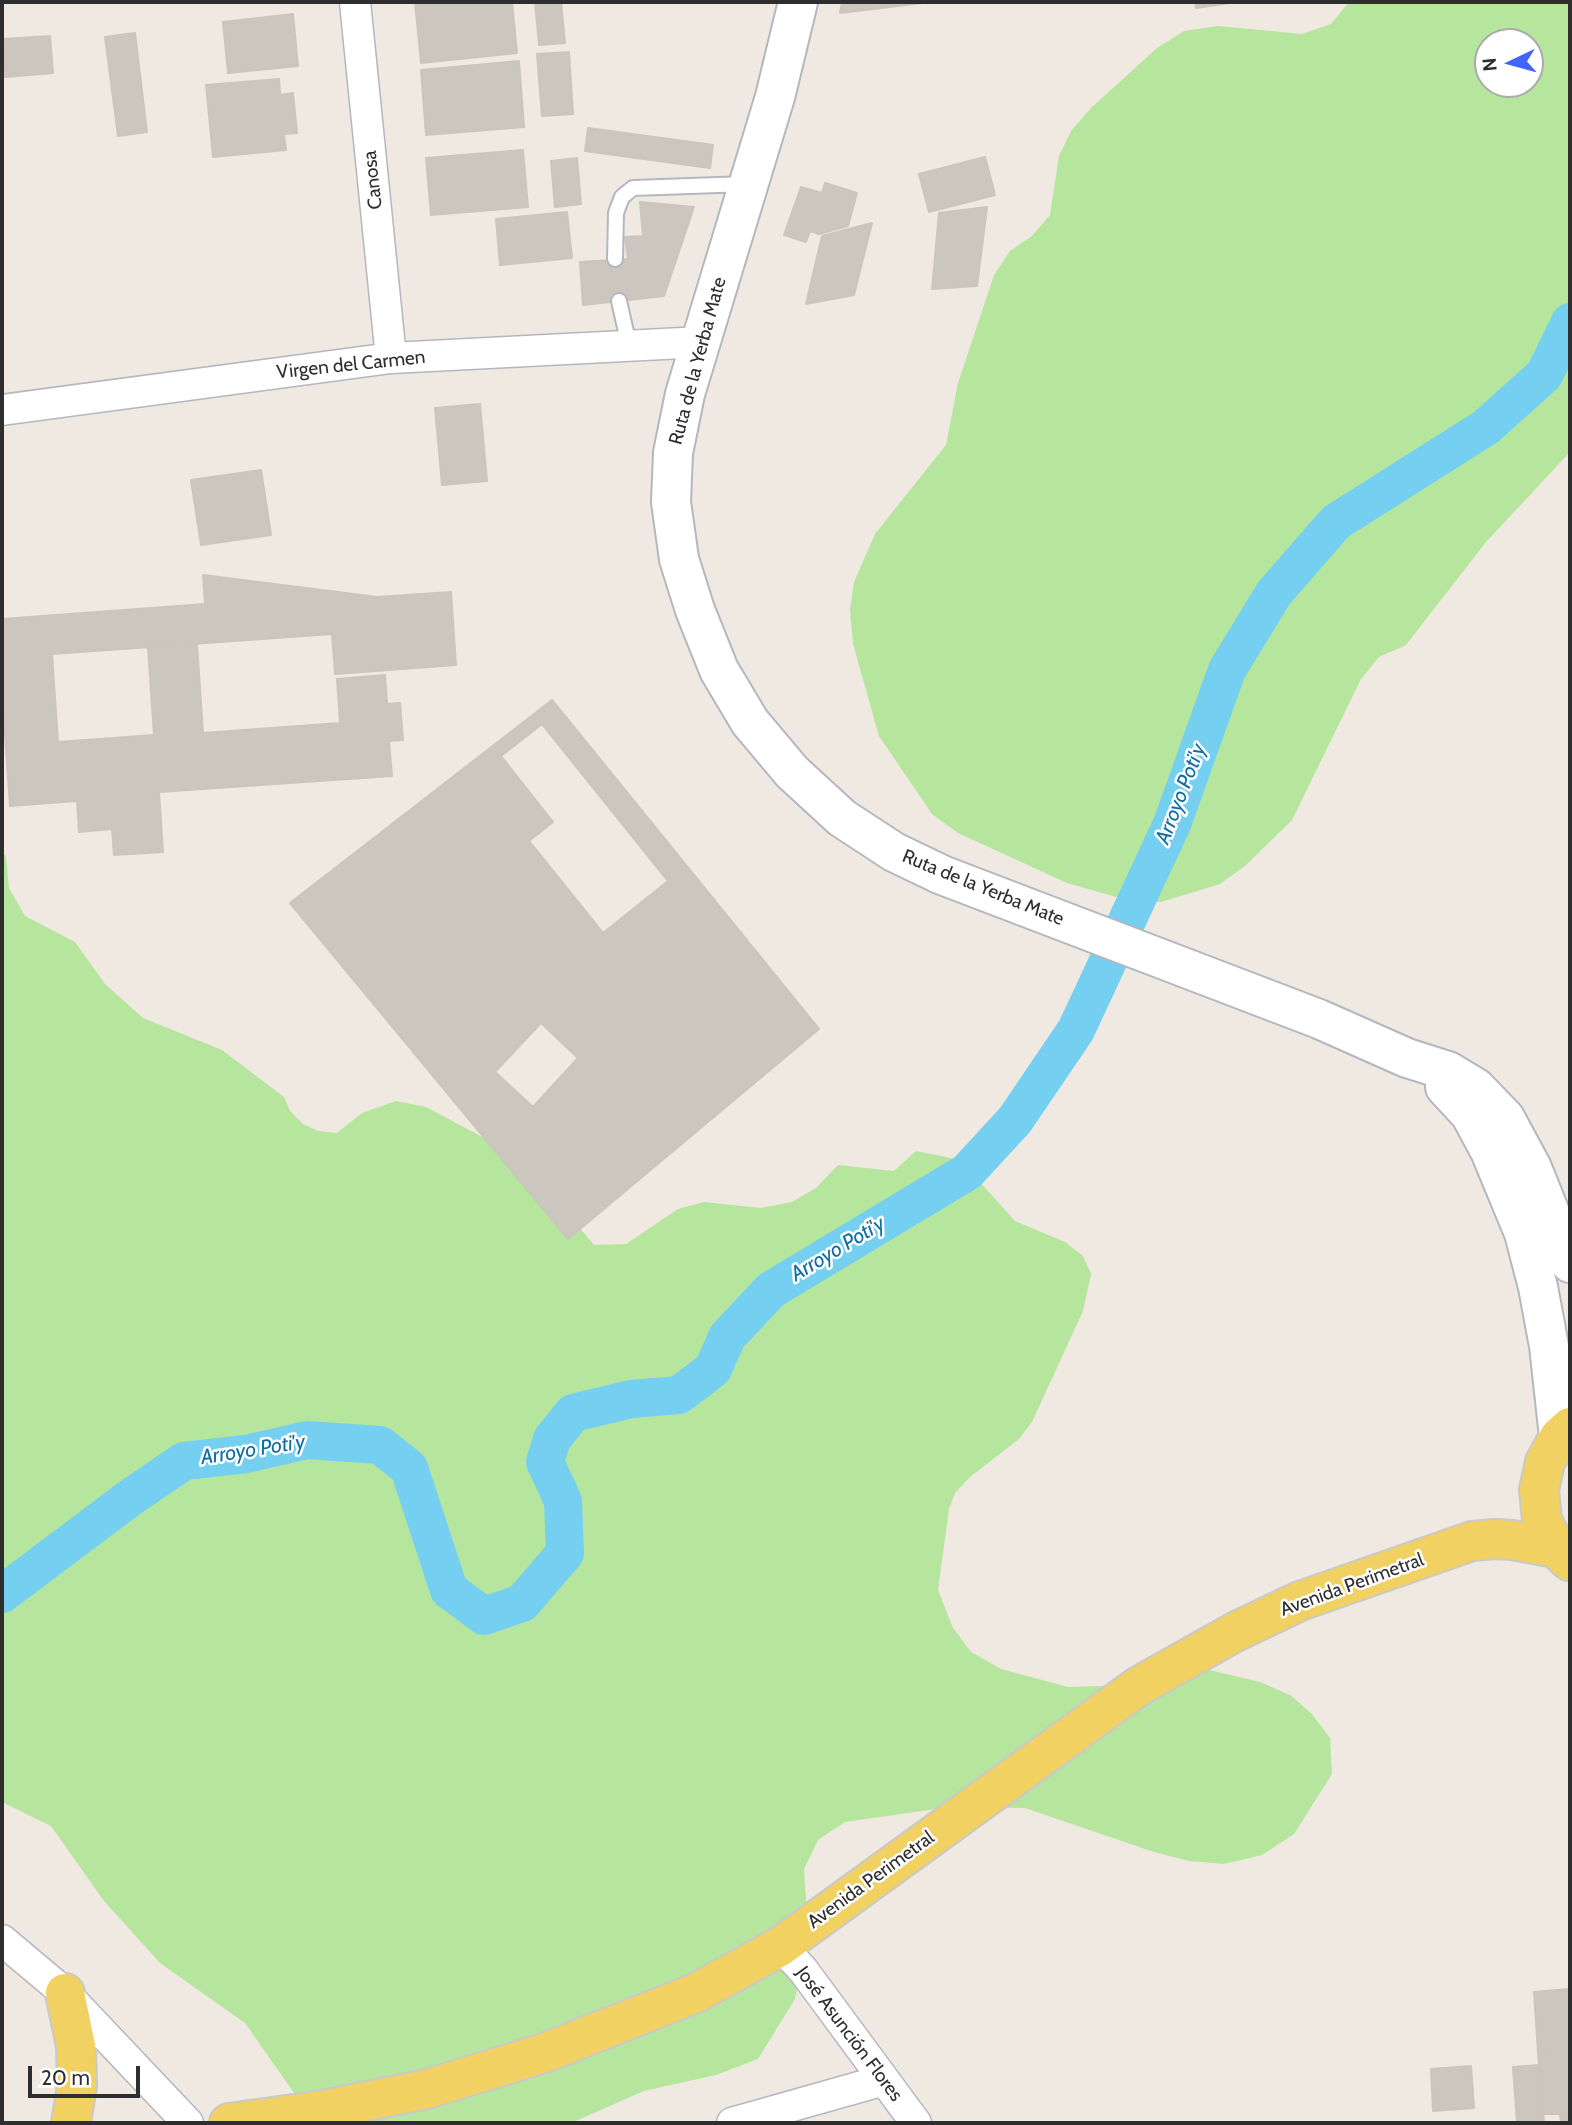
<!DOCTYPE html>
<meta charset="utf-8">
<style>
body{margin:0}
#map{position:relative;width:1572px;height:2125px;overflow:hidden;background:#efe9e1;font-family:Cabin,sans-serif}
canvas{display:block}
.frame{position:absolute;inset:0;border:4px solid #2e2e2e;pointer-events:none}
.north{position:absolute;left:1474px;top:28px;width:70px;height:70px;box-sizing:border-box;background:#fff;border:2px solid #ababab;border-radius:50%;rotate:265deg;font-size:19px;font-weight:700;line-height:28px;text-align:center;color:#2e2e2e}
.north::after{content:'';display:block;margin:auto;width:24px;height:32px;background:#4264fb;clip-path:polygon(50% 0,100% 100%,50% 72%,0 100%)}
.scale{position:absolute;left:28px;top:2066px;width:112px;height:32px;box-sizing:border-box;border:4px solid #2e2e2e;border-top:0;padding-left:9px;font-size:21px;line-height:24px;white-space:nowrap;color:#2e2e2e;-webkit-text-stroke:5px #fff;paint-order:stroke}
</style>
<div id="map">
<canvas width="1572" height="2125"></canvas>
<div class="frame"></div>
<div class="north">N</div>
<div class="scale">20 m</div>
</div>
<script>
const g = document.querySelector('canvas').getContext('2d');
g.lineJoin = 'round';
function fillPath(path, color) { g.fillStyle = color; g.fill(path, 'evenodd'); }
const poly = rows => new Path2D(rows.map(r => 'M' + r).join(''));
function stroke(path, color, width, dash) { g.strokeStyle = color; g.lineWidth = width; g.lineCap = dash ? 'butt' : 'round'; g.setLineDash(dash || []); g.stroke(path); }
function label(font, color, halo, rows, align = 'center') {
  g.font = font + ' Cabin,sans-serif'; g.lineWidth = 5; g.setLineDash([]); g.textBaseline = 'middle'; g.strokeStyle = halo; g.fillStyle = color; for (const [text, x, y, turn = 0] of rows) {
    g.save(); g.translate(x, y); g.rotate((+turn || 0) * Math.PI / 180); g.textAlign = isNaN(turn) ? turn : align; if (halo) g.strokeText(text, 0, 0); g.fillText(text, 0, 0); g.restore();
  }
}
fillPath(poly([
 [1349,2,1570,2,1570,452,1486,542,1406,645,1379,657,1361,679,1292,820,1245,866,1220,884,1161,902,1127,900,1067,883,958,833,932,814,879,736,853,644,850,610,854,582,875,534,946,445,958,383,994,275,1010,251,1032,236,1050,215,1059,156,1071,131,1091,108,1157,48,1184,31,1218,26,1302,34,1331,24],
 [1488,42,1530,42,1530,84,1488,84],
 [2,851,6,857,9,888,25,916,75,942,105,984,143,1018,222,1050,284,1097,290,1111,303,1124,318,1131,337,1133,362,1113,396,1101,426,1107,486,1139,535,1175,594,1245,626,1244,678,1209,704,1202,761,1208,792,1202,816,1188,838,1165,894,1171,916,1151,951,1158,979,1181,1015,1221,1065,1242,1083,1256,1091,1274,1083,1311,1032,1422,1019,1439,970,1477,955,1493,949,1509,938,1590,953,1628,971,1652,1001,1669,1068,1687,1102,1686,1171,1668,1201,1668,1260,1682,1290,1695,1312,1714,1330,1738,1332,1774,1294,1834,1262,1855,1224,1864,1189,1861,1154,1852,1025,1808,950,1807,845,1822,818,1840,804,1869,808,1932,795,1999,758,2059,716,2075,644,2091,571,2123,315,2123,245,2023,160,1963,104,1901,51,1826,2,1802]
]), '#b6e59e');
stroke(poly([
 [2,1594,131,1497,184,1461,246,1454,307,1440,380,1445,409,1468,449,1590,484,1616,522,1603,565,1553,563,1501,545,1462,552,1439,573,1413,631,1399,679,1395,713,1369,727,1337,771,1290,967,1172,1015,1120,1076,1030,1172,824,1227,670,1274,593,1336,522,1486,427,1544,375,1570,322]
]), '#75cff0', 38);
const building = poly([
 [415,2,512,2,517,53,421,63,415,2],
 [535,2,561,2,565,43,539,45,535,2],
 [842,2,931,2,840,13,842,2],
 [1195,2,1236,2,1196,8,1195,2],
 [293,14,298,66,228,73,223,22,293,14],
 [135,33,147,132,118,136,105,37,135,33],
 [50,36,53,73,5,77,3,39,50,36],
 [569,52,573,114,542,116,537,54,569,52],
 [519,61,524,127,426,135,421,70,519,61],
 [279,79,280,95,293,93,297,133,284,134,286,150,213,157,206,85,279,79],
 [588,128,713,145,710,168,585,151,588,128],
 [523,150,528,207,431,215,426,158,523,150],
 [985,157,995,195,929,212,919,174,985,157],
 [577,158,581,204,555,207,551,161,577,158],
 [825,183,857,193,848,226,819,234,810,231,806,242,784,235,801,187,822,193,825,183],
 [640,202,694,207,664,296,583,305,580,262,628,259,625,237,643,236,640,202],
 [987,207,977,286,932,289,939,213,987,207],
 [567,212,572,258,500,265,496,219,567,212],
 [872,223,854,295,806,304,822,236,872,223],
 [480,404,487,481,442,485,435,408,480,404],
 [261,470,271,535,201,545,191,480,261,470],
 [203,575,377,597,451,592,456,665,335,674,332,634,52,654,58,742,154,735,148,648,197,644,203,733,340,723,337,679,385,675,387,704,400,703,403,740,389,741,392,776,159,792,163,852,114,855,112,829,79,832,77,801,10,806,2,693,2,619,205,604,203,575],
 [552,700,819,1029,568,1239,290,903,552,700],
 [542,724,668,881,603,933,529,841,553,822,501,756,542,724],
 [541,1023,578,1058,533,1107,495,1072,541,1023],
 [1570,1989,1570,2050,1538,2052,1534,1992,1570,1989],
 [1570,2050,1570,2123,1561,2123,1560,2114,1543,2114,1538,2052,1570,2050],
 [1540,2065,1544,2123,1517,2123,1513,2067,1540,2065],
 [1471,2066,1474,2108,1433,2111,1431,2069,1471,2066]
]);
fillPath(building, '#cbc7bf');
stroke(building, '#cbc5ba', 2);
const service = poly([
 [615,259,616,213,622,197,633,188,747,184],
 [619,301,629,345]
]);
const minor = poly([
 [355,2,391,358],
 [2,410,391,358,702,342],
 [2,1940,65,1993,188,2123],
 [781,1946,803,1970,916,2123],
 [732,2123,884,2080]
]);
const secondary = poly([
 [798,2,775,97,685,394,673,453,671,502,679,559,695,610,719,670,750,722,792,772,842,818,894,852,942,875,1319,1019,1407,1058,1448,1071,1476,1088,1505,1118,1532,1168,1570,1263],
 [1445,1087,1470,1114,1490,1151,1524,1233,1538,1287,1549,1346,1559,1437]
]);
const primary = poly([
 [1569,1561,1556,1548,1542,1520,1539,1490,1545,1462,1559,1437,1570,1427],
 [65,1993,76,2046,77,2086,71,2123],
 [229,2123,323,2110,427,2089,544,2053,696,1993,781,1946,1139,1686,1235,1632,1300,1601,1472,1541,1495,1539,1512,1540,1556,1548]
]);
stroke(service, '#b4b7c1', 18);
stroke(minor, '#b4b7c1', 33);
stroke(secondary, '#b4b7c1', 42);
stroke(primary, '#c9c9c9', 42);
stroke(service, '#fff', 14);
stroke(minor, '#fff', 30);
stroke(secondary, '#fff', 38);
stroke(primary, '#f2d163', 38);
label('19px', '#2e2e2e', '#fff', [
 ["Canosa",373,180,-96],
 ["Ruta de la Yerba Mate",698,361,-75],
 ["Virgen del Carmen",351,365,-6],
 ["Ruta de la Yerba Mate",983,888,22],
 ["Avenida Perimetral",1352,1585,-20],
 ["Avenida Perimetral",871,1880,-36],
 ["José Asunción Flores",849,2034,53]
]);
label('italic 21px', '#0d6fa3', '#fff', [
 ["Arroyo Poti'y",1181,794,-69],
 ["Arroyo Poti'y",838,1249,-31],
 ["Arroyo Poti'y",253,1450,-9]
]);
</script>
